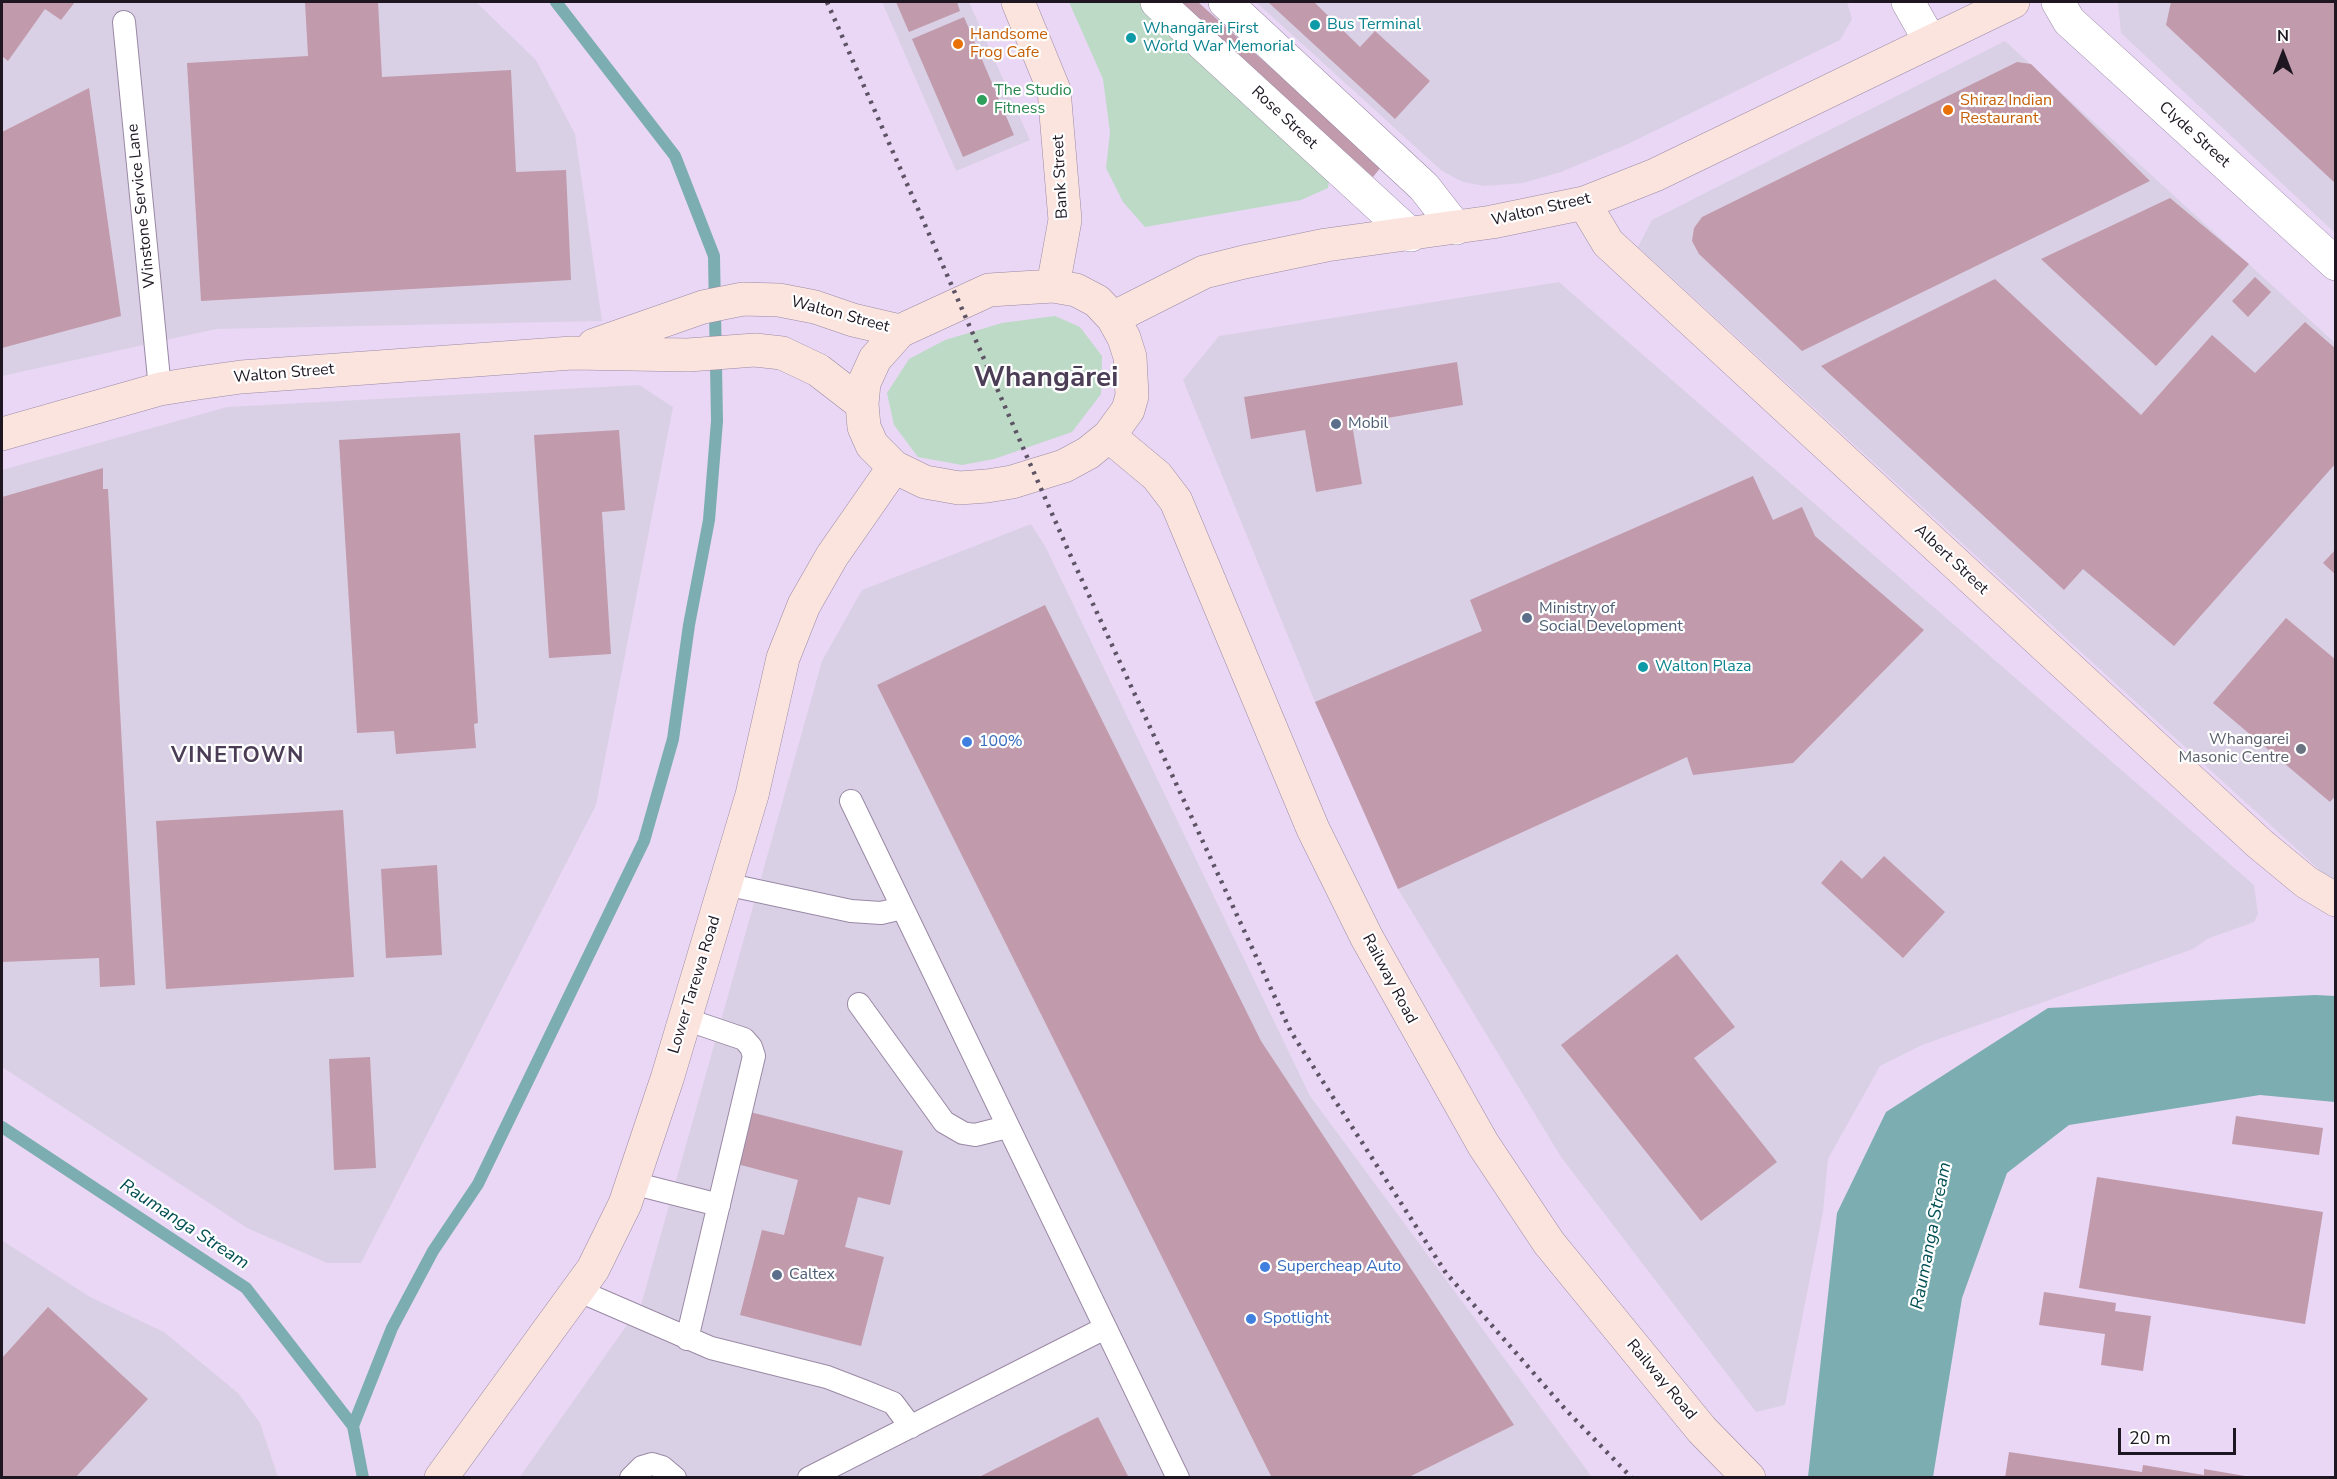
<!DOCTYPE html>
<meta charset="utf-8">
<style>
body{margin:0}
#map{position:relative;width:2337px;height:1479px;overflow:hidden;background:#e9d7f5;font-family:"Nunito Sans",sans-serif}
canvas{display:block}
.frame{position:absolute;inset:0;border:3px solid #1e1722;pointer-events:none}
.north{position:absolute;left:2253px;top:24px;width:60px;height:60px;-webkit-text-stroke:4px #fff;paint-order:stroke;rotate:0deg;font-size:16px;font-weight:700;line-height:24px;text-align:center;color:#1e1722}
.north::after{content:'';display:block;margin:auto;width:21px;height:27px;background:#1e1722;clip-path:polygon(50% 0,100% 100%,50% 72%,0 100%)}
.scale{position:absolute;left:2118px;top:1428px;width:118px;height:27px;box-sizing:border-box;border:3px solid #1e1722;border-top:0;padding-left:8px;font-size:18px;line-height:21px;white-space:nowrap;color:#1e1722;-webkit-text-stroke:4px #fff;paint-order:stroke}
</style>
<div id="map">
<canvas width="2337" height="1479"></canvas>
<div class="frame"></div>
<div class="north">N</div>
<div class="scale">20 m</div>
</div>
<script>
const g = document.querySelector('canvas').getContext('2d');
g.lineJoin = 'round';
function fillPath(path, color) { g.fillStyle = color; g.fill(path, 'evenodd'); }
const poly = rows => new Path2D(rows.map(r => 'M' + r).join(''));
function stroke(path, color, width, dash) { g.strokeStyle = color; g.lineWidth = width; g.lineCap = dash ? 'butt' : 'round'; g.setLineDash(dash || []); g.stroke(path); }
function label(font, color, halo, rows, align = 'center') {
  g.font = font + ' "Nunito Sans",sans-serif'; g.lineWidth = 4.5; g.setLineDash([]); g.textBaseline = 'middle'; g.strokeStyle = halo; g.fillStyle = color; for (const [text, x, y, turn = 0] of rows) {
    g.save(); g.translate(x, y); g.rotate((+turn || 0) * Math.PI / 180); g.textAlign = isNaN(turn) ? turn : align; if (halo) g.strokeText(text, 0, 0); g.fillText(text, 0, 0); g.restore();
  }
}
fillPath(poly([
 [2,2,476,2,536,60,575,134,602,321,216,329,2,376],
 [882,2,969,2,1030,140,956,171],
 [1256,2,1847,2,1852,19,1840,40,1628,144,1561,172,1523,183,1484,186,1463,182,1442,171],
 [2118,2,2335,2,2335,233,2121,33],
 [2005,41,2335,343,2335,884,1638,247,1652,220],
 [1559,282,2254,885,2258,914,2254,922,2207,939,2193,949,1922,1045,1880,1066,1828,1159,1823,1212,1785,1405,1756,1412,1561,1157,1398,889,1315,702,1183,380,1219,336],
 [639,385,673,407,596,805,361,1263,327,1263,247,1228,2,1067,2,470,227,407],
 [1031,524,1046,548,1310,1096,1592,1477,519,1478,641,1305,822,661,862,590],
 [3,1241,90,1297,164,1332,238,1393,260,1423,278,1477,2,1477]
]), '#dad0e5');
fillPath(poly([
 [1069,2,1143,2,1330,173,1328,188,1301,200,1145,227,1123,202,1106,168,1110,132,1103,79],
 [1055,316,1080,327,1102,356,1101,394,1072,432,994,459,962,465,918,457,894,425,887,393,909,359,945,340,1002,323]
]), '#bddac6');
fillPath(poly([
 [2315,995,2335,996,2335,1102,2260,1095,2069,1125,2007,1173,1962,1298,1933,1477,1808,1477,1837,1213,1886,1112,2048,1008]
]), '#7cadb1');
stroke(poly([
 [2,1127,246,1288,353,1426,363,1478],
 [353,1426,392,1328,433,1251,478,1184,644,841,673,739,689,625,709,520,717,421,714,256,675,156,556,2]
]), '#7cadb1', 12);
fillPath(poly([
 [2,2,75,2,61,20,45,9,8,61,2,56],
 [305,2,378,2,382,77,511,70,516,172,566,170,571,280,201,301,187,63,308,56],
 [896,2,957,2,960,11,909,32],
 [1179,2,1198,2,1381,167,1373,177],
 [1268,2,1314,2,1360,47,1375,31,1430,81,1395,119],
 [2171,2,2336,2,2336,184,2166,25],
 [964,17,1014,135,963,157,912,39],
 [2017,62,2031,64,2150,181,1802,351,1699,254,1692,241,1694,228,1702,217],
 [89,88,121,316,2,348,2,132],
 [2170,198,2249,264,2156,366,2041,259],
 [2255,277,2271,292,2248,317,2232,301],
 [1995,279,2141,415,2212,335,2255,373,2305,322,2336,349,2336,463,2174,646,2083,569,2064,590,1821,366],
 [1457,362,1463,405,1352,424,1362,484,1316,492,1305,430,1251,439,1244,397],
 [619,430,625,510,602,512,611,654,549,658,534,435],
 [460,433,478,723,474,724,476,748,396,754,394,731,357,733,339,440],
 [103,468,103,489,108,489,135,985,100,987,99,958,2,962,2,497],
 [1753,476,1773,520,1802,507,1815,536,1924,630,1793,763,1693,775,1687,757,1398,889,1315,702,1482,631,1470,600],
 [2336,549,2336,575,2323,563],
 [1045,605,1261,1041,1514,1425,1407,1478,1272,1478,877,685],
 [2286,618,2336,660,2336,795,2330,802,2213,703],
 [343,810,354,977,166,989,156,821],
 [1884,856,1945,912,1903,958,1821,883,1841,860,1862,879],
 [437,865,442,955,386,958,381,869],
 [1677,954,1735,1027,1694,1058,1777,1162,1701,1221,1561,1045],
 [370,1057,376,1168,334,1170,329,1059],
 [750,1112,903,1151,890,1205,858,1197,845,1247,884,1257,861,1346,740,1315,762,1230,784,1235,798,1180,737,1164],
 [2236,1116,2323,1128,2319,1155,2232,1144],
 [2097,1177,2323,1212,2305,1324,2079,1288],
 [2044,1292,2116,1303,2115,1311,2151,1316,2143,1371,2101,1365,2105,1334,2039,1325],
 [48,1307,148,1399,75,1478,2,1478,2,1358],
 [1098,1417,1129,1478,977,1478],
 [2009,1452,2142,1472,2143,1465,2204,1475,2204,1469,2257,1478,2005,1478]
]), '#c19aac');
const lane = poly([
 [124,22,160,389],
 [851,801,1178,1478],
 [725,884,851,911,881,913,902,908],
 [859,1004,944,1122,963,1133,975,1135,1007,1127],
 [685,1019,744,1039,751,1047,754,1056,687,1339],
 [632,1183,719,1205],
 [577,1290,711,1348,827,1377,866,1392,893,1403,911,1427],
 [631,1478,642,1467,652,1464,662,1467,675,1478],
 [809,1478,1105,1328]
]);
const street = poly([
 [1157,2,1411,235],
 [1225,2,1424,187,1456,228],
 [1908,2,1930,41],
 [2058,2,2069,21,2336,264]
]);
const secondary = poly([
 [1018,2,1054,90,1065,220,1053,286],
 [1584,203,1608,243,2260,844,2306,882,2336,900],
 [1053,286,1076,290,1097,301,1113,318,1124,338,1130,357,1132,396,1128,410,1109,436,1088,453,1064,466,1012,482,987,486,959,488,925,482,894,467,872,445,864,427,862,404,864,383,875,359,900,331,989,290,1053,286],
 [1113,318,1204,272,1244,262,1326,245,1492,222,1584,203,1655,175,2013,2],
 [594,345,703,307,743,299,779,300,815,307,853,320,900,331],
 [2,434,160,389,198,383,241,377,572,353,688,355,755,350,782,353,818,370,862,404],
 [1109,436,1157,476,1176,501,1313,829,1367,938,1483,1144,1549,1243,1702,1430,1749,1478],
 [441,1478,593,1269,625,1204,667,1079,752,795,783,658,804,605,832,556,894,467]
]);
stroke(lane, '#9a89a5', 24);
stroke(street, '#9a89a5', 34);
stroke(secondary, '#9a89a5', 34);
stroke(lane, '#fff', 22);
stroke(street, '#fff', 33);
stroke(secondary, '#fbe4de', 33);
stroke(poly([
 [827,2,1068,550,1291,1032,1446,1273,1565,1409,1632,1478]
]), '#5d5364', 4.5, [3, 6]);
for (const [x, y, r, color] of [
 [1315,25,6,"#0f9aa8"],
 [1131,38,6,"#0f9aa8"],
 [958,44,6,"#e8710a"],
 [982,100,6,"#2e9e5b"],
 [1948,110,6,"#e8710a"],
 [1336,424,6,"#5c6f8a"],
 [1527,618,6,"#5c6f8a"],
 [1643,667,6,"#0f9aa8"],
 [967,742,6,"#3f7fe0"],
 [2301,749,6,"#6b7280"],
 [1265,1267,6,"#3f7fe0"],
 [777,1275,6,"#5c6f8a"],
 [1251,1319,6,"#3f7fe0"]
]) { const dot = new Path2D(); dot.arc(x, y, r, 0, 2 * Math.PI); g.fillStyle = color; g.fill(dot); stroke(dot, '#fff', 2); }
label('16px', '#0d838f', '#fff', [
 ["Bus Terminal",1327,25],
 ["Whangārei First",1143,29],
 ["World War Memorial",1143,47],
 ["Walton Plaza",1655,667]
], 'left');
label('16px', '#c56008', '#fff', [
 ["Handsome",970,35],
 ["Frog Cafe",970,53],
 ["Shiraz Indian",1960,101],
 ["Restaurant",1960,119]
], 'left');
label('16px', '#27864d', '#fff', [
 ["The Studio",994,91],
 ["Fitness",994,109]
], 'left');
label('16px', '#1e1722', '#fff', [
 ["Rose Street",1284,118,43],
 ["Clyde Street",2194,135,42],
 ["Bank Street",1061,177,-93],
 ["Winstone Service Lane",142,206,-96],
 ["Walton Street",1541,210,-13],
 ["Walton Street",840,315,15],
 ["Walton Street",284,374,-5],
 ["Albert Street",1951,560,43],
 ["Railway Road",1389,979,62],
 ["Lower Tarewa Road",695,985,-73],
 ["Railway Road",1661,1380,50]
]);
label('16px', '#4e5e75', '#fff', [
 ["Mobil",1348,424],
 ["Ministry of",1539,609],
 ["Social Development",1539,627],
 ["Caltex",789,1275]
], 'left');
label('16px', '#5b616d', '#fff', [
 ["Whangarei",2289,740],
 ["Masonic Centre",2289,758]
], 'right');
label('16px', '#366cbe', '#fff', [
 ["100%",979,742],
 ["Supercheap Auto",1277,1267],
 ["Spotlight",1263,1319]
], 'left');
label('italic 18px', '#024f54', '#fff', [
 ["Raumanga Stream",184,1225,33],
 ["Raumanga Stream",1932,1236,-79]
]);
g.letterSpacing = '1.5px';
label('bold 22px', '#4c3d56', '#fff', [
 ["VINETOWN",238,757]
]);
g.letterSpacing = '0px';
label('bold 28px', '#4c3d56', '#fff', [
 ["Whangārei",1046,379]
]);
</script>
